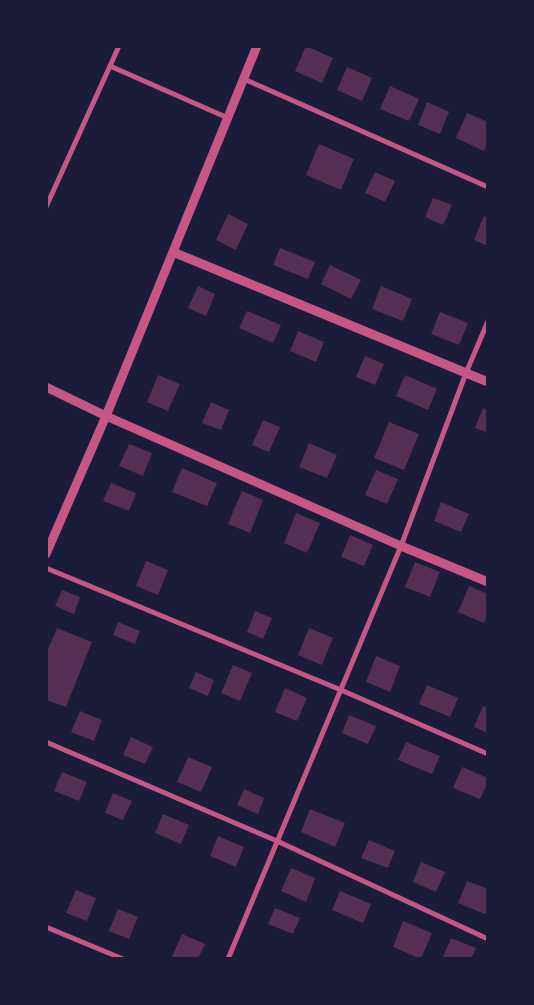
<!DOCTYPE html>
<style>
body{margin:0}
#map{position:relative;width:534px;height:1005px;overflow:hidden;background:#1b1b3a;font-family:"Exo 2",sans-serif}
canvas{display:block}
.frame{position:absolute;inset:0;border:48px solid #1b1b3a;pointer-events:none}
</style>
<div id="map">
<canvas width="534" height="1005"></canvas>
<div class="frame"></div>
</div>
<script>
const g = document.querySelector('canvas').getContext('2d');
g.lineJoin = 'round';
function fillPath(path, color) { g.fillStyle = color; g.fill(path, 'evenodd'); }
const poly = rows => new Path2D(rows.map(r => 'M' + r).join(''));
function stroke(path, color, width, dash) { g.strokeStyle = color; g.lineWidth = width; g.lineCap = dash ? 'butt' : 'round'; g.setLineDash(dash || []); g.stroke(path); }
fillPath(poly([
 [306,46,333,58,322,83,295,71],
 [347,67,372,78,362,101,337,90],
 [390,86,419,99,409,121,380,109],
 [427,102,449,112,440,134,418,125],
 [467,113,488,122,488,143,484,151,456,138],
 [319,144,354,159,341,190,306,175],
 [375,172,395,181,385,202,365,193],
 [433,198,452,205,443,225,425,217],
 [228,214,248,224,236,250,216,240],
 [484,216,488,218,488,246,474,240],
 [280,248,315,262,308,279,273,265],
 [330,265,361,280,351,299,321,284],
 [198,286,215,294,206,316,188,308],
 [381,286,412,299,403,321,372,309],
 [247,311,281,325,273,343,239,328],
 [440,312,468,323,459,345,431,334],
 [298,331,324,342,316,362,290,351],
 [365,356,384,364,375,385,356,377],
 [158,375,180,384,168,411,147,402],
 [405,375,437,389,428,410,396,396],
 [211,402,229,410,221,430,202,423],
 [483,408,488,410,488,433,475,428],
 [263,420,280,427,269,452,252,445],
 [389,422,419,434,404,470,374,458],
 [309,443,337,455,327,478,299,467],
 [129,444,152,453,143,476,119,466],
 [182,468,217,483,207,506,172,492],
 [376,470,398,479,387,504,365,495],
 [111,483,136,493,129,511,103,501],
 [242,491,263,500,250,533,228,524],
 [441,502,469,514,461,532,434,521],
 [296,513,320,523,307,553,284,543],
 [350,535,373,545,364,566,341,557],
 [146,561,168,570,158,595,136,586],
 [415,562,440,572,430,597,405,587],
 [469,586,488,594,488,614,484,623,458,612],
 [62,590,80,597,74,614,55,606],
 [255,611,272,618,263,639,247,632],
 [118,622,140,631,135,644,113,635],
 [57,628,92,642,66,707,46,700,46,654],
 [309,628,333,638,322,665,298,655],
 [376,656,400,666,390,692,366,682],
 [233,665,252,673,240,701,221,693],
 [196,672,214,680,208,696,189,688],
 [427,685,458,698,450,717,419,704],
 [285,688,307,698,297,721,275,712],
 [483,706,488,708,488,733,474,727],
 [80,711,102,720,94,741,71,732],
 [349,715,376,726,368,744,342,733],
 [131,737,153,747,145,764,123,755],
 [406,742,440,756,432,774,398,760],
 [188,757,212,767,201,792,177,782],
 [462,767,488,778,488,782,480,799,453,788],
 [62,772,87,782,79,801,54,791],
 [244,789,264,798,258,814,237,805],
 [113,793,132,801,123,820,105,813],
 [310,809,345,823,335,847,301,832],
 [163,814,189,825,181,844,155,833],
 [218,836,244,847,236,867,210,856],
 [369,840,395,851,388,868,361,858],
 [421,862,445,872,436,892,413,882],
 [291,868,315,878,306,902,281,891],
 [467,881,488,889,488,909,485,914,458,903],
 [76,890,96,898,87,921,66,913],
 [340,891,371,904,363,923,332,910],
 [275,908,300,918,293,934,268,924],
 [118,909,138,917,129,939,109,931],
 [403,921,432,933,421,959,393,947],
 [182,934,205,944,198,959,171,959],
 [451,938,476,948,471,959,449,959,443,957]
]), '#542f53');
stroke(poly([
 [110,66,119,46],
 [244,79,488,187],
 [46,207,110,66,228,118],
 [46,568,341,690,488,754],
 [46,742,277,841,488,939],
 [46,927,123,959],
 [228,959,401,546,466,373,488,321]
]), '#c65784', 5);
stroke(poly([
 [173,252,488,382],
 [46,387,106,416,401,546,488,582],
 [46,554,106,416,257,46]
]), '#c65784', 9);
</script>
